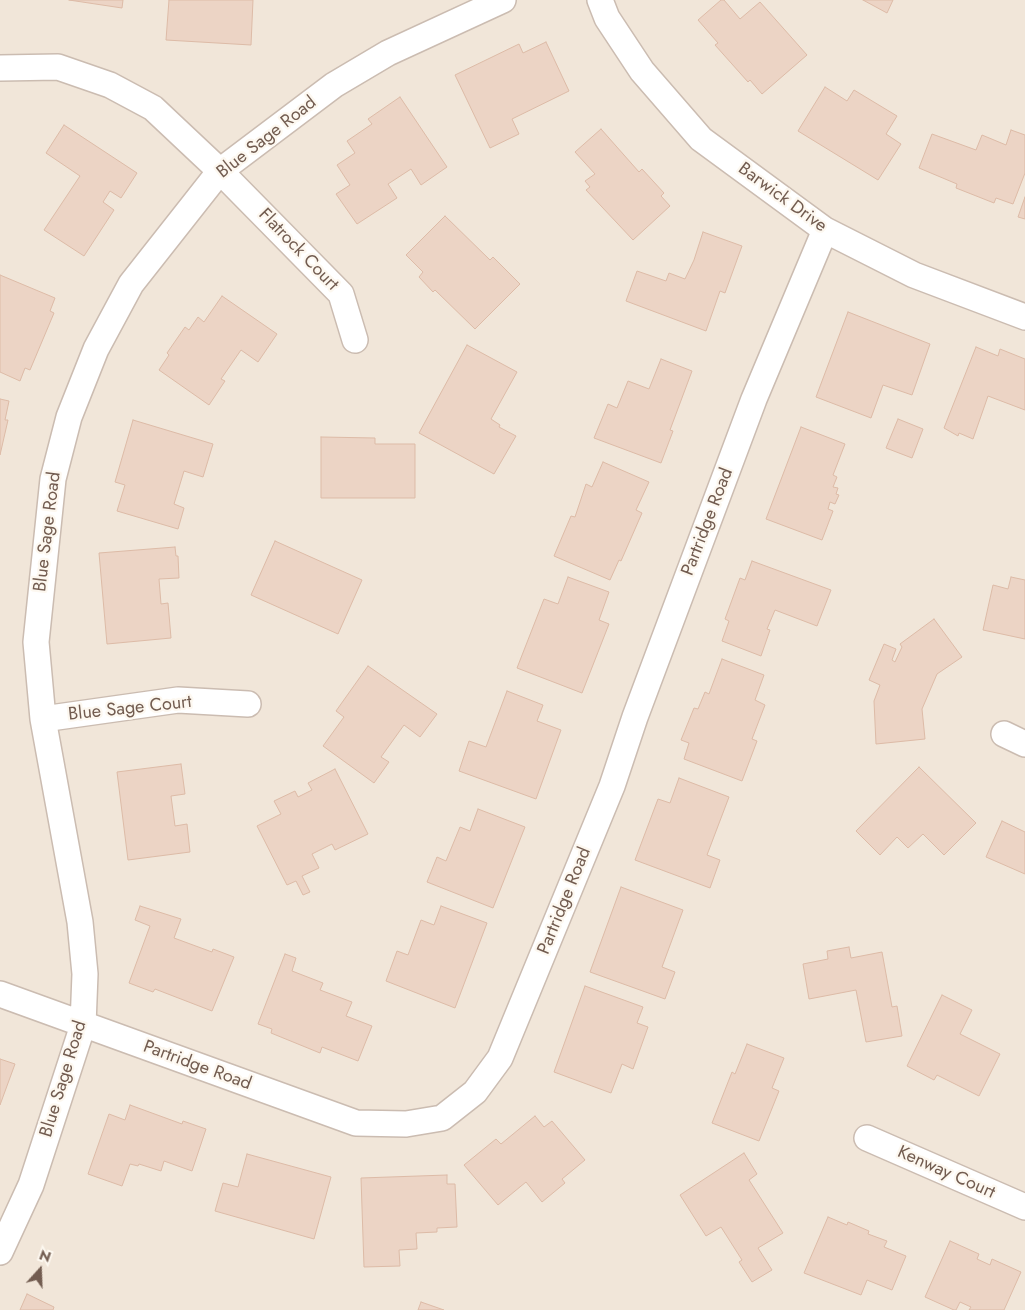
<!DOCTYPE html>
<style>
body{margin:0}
#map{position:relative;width:1025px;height:1310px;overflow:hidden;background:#faf4ea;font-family:Jost,sans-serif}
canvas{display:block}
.north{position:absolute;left:15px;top:1245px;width:50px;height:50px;-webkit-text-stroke:4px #fdf8f0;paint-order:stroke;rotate:20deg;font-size:14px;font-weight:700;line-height:20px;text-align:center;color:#725c50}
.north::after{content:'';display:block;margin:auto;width:18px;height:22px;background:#725c50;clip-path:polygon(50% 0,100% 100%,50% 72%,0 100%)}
</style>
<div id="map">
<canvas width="1025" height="1310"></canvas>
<div class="north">N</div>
</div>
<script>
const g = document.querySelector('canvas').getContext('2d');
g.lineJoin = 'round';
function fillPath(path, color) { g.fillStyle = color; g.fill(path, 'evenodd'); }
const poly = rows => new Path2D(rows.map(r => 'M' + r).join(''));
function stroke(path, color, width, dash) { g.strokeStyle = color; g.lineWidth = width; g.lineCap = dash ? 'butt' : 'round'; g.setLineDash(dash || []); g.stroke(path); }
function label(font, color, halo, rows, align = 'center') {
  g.font = font + ' Jost,sans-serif'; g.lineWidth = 4.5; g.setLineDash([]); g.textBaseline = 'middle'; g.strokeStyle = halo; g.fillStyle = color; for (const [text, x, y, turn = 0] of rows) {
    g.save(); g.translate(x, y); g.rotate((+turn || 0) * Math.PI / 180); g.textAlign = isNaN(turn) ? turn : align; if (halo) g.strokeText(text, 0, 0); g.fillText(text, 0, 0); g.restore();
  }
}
fillPath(poly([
 [0,0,1025,0,1025,1310,0,1310]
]), '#f1e6d9');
const building = poly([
 [69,0,123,0,122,8,69,0],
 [169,0,253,0,251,45,166,40,169,0],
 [721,0,724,0,740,19,760,2,807,55,762,94,750,80,748,82,715,45,718,43,698,20,721,0],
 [863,0,893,0,887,13,863,0],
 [546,42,569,91,512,119,519,134,490,148,455,75,519,44,523,53,546,42],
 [825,87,847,101,854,90,897,116,886,134,901,144,878,180,798,131,825,87],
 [400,97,447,167,421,185,411,169,388,184,397,198,357,224,336,194,350,185,337,165,355,153,347,141,372,124,368,119,400,97],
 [64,125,137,173,121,198,110,191,103,202,114,210,84,256,44,230,80,176,46,153,64,125],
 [601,129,639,172,642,169,664,193,661,196,670,206,633,240,586,190,590,187,585,181,595,174,575,152,601,129],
 [1011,130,1025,135,1025,173,1013,204,996,198,994,203,956,188,957,184,919,168,932,134,976,150,982,135,1006,145,1011,130],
 [1025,197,1025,219,1018,217,1025,197],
 [445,216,490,260,493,257,520,284,475,329,435,290,433,292,419,277,423,272,406,255,445,216],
 [703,232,742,246,725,293,720,291,706,331,626,301,637,271,666,281,669,273,685,279,694,260,703,232],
 [0,275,55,298,50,311,54,313,30,370,25,368,20,381,0,372,0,275],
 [222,296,277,334,258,362,241,350,221,379,225,381,209,405,159,370,169,355,167,353,185,327,189,330,198,317,204,322,222,296],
 [848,312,930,344,912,395,883,385,871,418,816,397,848,312],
 [467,345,517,372,491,419,500,425,499,427,516,436,494,474,419,433,467,345],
 [976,347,998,356,1000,349,1025,359,1025,410,988,396,973,439,959,433,958,436,944,428,976,347],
 [661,359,692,371,670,430,673,431,661,463,594,438,608,404,617,408,628,381,649,389,661,359],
 [0,399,9,401,5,420,8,420,0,455,0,399],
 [898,419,923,429,912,458,886,448,898,419],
 [133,420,213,444,203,477,184,471,174,504,184,508,178,529,117,511,125,485,115,482,133,420],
 [801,427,845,444,833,475,837,477,833,487,838,488,836,494,839,495,835,504,830,502,828,509,833,511,822,540,766,519,801,427],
 [321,437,375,438,375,444,415,444,415,498,321,498,321,437],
 [603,462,649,482,636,510,642,513,621,561,619,560,610,580,554,556,571,516,575,517,586,484,592,487,603,462],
 [275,541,362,580,338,634,251,595,275,541],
 [175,547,176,556,178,556,179,578,159,579,161,604,168,603,171,638,107,644,99,553,175,547],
 [752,561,831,590,817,626,775,610,767,629,770,630,761,656,722,641,729,621,725,619,740,578,745,580,752,561],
 [568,577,609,592,599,620,609,624,582,693,517,668,544,599,558,604,568,577],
 [1011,577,1025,580,1025,639,983,630,993,585,1008,589,1011,577],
 [934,619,962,657,937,674,922,709,925,739,876,744,874,701,880,685,869,680,884,644,896,649,892,660,895,662,902,647,900,644,934,619],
 [722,659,764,675,755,700,765,705,752,739,757,741,742,781,684,759,689,743,681,740,694,708,698,709,705,692,709,694,722,659],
 [368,666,437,714,420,737,404,725,381,757,389,762,374,783,323,746,344,717,336,711,368,666],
 [507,691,543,705,537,721,561,730,536,799,459,771,469,741,486,747,507,691],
 [181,764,185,794,171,796,175,826,187,824,190,852,128,860,117,772,181,764],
 [919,767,976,823,944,855,923,834,908,848,897,837,880,855,856,831,919,767],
 [335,769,368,834,335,850,332,844,312,854,319,868,302,876,310,892,303,895,296,881,287,885,257,826,281,814,274,801,295,791,298,797,312,790,308,783,335,769],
 [679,778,729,797,707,855,720,860,710,888,635,860,658,799,670,803,679,778],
 [478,809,525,827,493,908,427,882,437,857,446,861,460,827,470,831,478,809],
 [1002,821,1025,832,1025,874,986,857,1002,821],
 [621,887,683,910,662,967,675,972,665,999,590,972,621,887],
 [140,906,181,919,174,938,212,952,213,949,234,957,212,1011,155,989,153,992,129,983,150,926,135,920,140,906],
 [441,906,487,923,455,1008,386,981,397,951,408,955,421,920,434,925,441,906],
 [849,947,851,958,882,952,892,1007,897,1006,902,1036,866,1042,856,990,809,999,803,964,828,959,827,951,849,947],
 [285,954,296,958,292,971,323,983,320,990,352,1002,346,1016,372,1026,358,1061,322,1047,320,1053,271,1033,272,1029,258,1024,285,954],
 [585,986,643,1007,637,1023,648,1027,633,1069,622,1064,611,1093,554,1072,585,986],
 [942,995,972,1010,960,1034,1000,1054,979,1096,937,1075,934,1080,907,1066,942,995],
 [747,1044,784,1058,772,1088,779,1091,759,1141,712,1123,732,1072,735,1074,747,1044],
 [0,1059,15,1064,0,1105,0,1059],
 [130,1105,182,1124,183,1121,206,1129,192,1171,164,1161,161,1171,139,1164,138,1166,130,1164,122,1186,88,1174,109,1114,125,1120,130,1105],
 [535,1116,544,1127,552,1121,585,1160,562,1179,565,1183,542,1202,526,1182,498,1205,464,1165,496,1139,501,1144,535,1116],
 [744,1153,757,1174,749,1180,783,1233,758,1248,772,1270,752,1282,739,1262,742,1260,721,1227,706,1236,680,1195,744,1153],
 [247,1154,331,1177,314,1239,215,1211,223,1183,238,1187,247,1154],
 [447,1175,447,1184,455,1184,457,1227,437,1228,437,1232,416,1233,417,1249,399,1250,400,1266,364,1267,361,1178,447,1175],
 [828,1217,847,1225,848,1222,869,1231,868,1234,887,1241,884,1247,906,1256,892,1290,867,1280,861,1295,804,1273,828,1217],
 [950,1241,979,1254,977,1259,990,1265,992,1259,1021,1272,1004,1310,969,1310,971,1307,960,1302,956,1310,954,1310,925,1297,950,1241],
 [27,1294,54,1307,53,1310,20,1310,27,1294],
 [421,1302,444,1310,418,1310,421,1302]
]);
fillPath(building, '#ecd4c5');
stroke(building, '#ddbba7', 1);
const street = poly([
 [600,0,607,18,642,71,701,139,825,230,914,275,1025,317],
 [0,68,58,67,110,85,153,108,220,171,341,294,355,340],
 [43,719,178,700,248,704],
 [1004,734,1025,744],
 [0,994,356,1123,406,1124,442,1118,475,1092,500,1058,612,786,635,717,754,399,825,230],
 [867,1138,1025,1207],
 [0,1252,31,1185,83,1025,85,974,80,922,43,719,36,642,53,479,69,417,96,349,131,284,220,171,334,85,388,53,503,0]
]);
stroke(street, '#cbbcb1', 28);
stroke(street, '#fff', 25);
label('18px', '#725c50', '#fdf8f0', [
 ["Blue Sage Road",267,138,-38],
 ["Barwick Drive",782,198,36],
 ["Flatrock Court",298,250,46],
 ["Partridge Road",708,522,-69],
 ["Blue Sage Road",48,532,-83],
 ["Blue Sage Court",130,709,-6],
 ["Partridge Road",565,901,-68],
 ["Partridge Road",197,1066,20],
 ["Blue Sage Road",64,1079,-73],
 ["Kenway Court",946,1173,24]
]);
</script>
